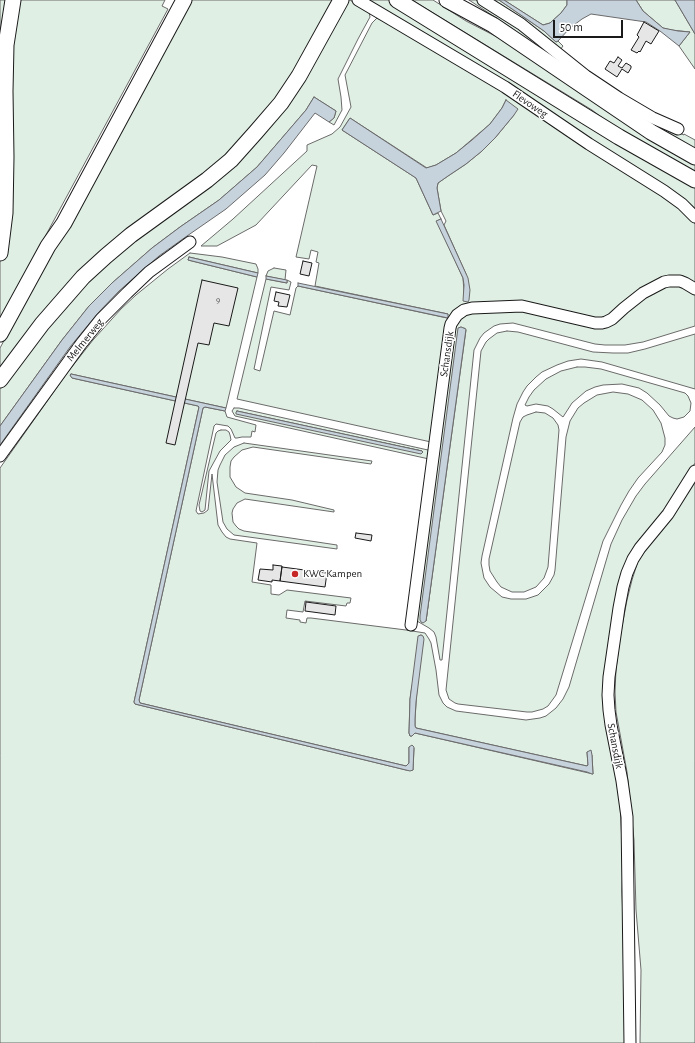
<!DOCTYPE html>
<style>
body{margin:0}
#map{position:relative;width:695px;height:1043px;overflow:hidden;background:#fff;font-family:"Alegreya Sans",sans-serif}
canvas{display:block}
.scale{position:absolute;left:553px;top:20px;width:70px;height:18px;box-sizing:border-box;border:2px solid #1a1a1a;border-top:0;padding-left:5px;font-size:12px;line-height:14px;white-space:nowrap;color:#1a1a1a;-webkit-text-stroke:3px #fff;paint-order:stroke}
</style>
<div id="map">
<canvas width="695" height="1043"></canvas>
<div class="scale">50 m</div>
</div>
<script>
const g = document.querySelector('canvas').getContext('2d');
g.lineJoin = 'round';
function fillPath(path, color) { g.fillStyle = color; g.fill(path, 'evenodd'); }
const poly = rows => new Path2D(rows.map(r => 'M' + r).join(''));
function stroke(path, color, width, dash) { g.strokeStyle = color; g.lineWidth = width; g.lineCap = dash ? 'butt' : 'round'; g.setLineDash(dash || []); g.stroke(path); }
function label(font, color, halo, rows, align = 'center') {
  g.font = font + ' "Alegreya Sans",sans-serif'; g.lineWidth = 3; g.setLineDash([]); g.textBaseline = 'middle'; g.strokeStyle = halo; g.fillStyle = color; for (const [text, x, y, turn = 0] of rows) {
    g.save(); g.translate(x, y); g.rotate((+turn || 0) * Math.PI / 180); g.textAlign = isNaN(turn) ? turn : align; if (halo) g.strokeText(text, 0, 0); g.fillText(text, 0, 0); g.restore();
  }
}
const green = poly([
 [0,0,9,0,0,203,0,0],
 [15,0,165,0,162,6,168,9,0,320,0,260,15,0],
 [188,0,334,0,271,110,226,160,131,230,0,373,0,348,188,0],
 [347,0,350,0,369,12,370,17,358,39,338,79,341,97,342,110,334,125,329,122,334,118,336,111,314,97,306,110,257,167,219,200,180,227,152,248,112,283,89,306,62,340,0,426,0,385,80,282,280,111,347,0],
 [368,0,389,0,546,96,695,183,695,211,368,0],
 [412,0,433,0,466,21,499,38,695,161,695,175,629,138,592,110,412,0],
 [469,0,476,0,675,131,684,135,684,134,695,140,695,153,570,73,510,27,469,0],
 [489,0,499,0,544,31,556,42,558,41,563,46,560,50,489,0],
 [504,0,567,0,567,5,561,13,550,23,543,25,504,0],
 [636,0,675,0,695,34,695,69,679,46,690,32,671,30,663,28,643,11,636,0],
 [377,18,446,55,665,196,691,219,695,224,695,284,681,277,610,316,602,319,530,303,458,309,431,442,237,399,266,279,287,283,287,280,291,282,289,290,271,287,254,369,260,371,274,311,290,315,296,288,298,286,447,318,448,314,315,286,319,263,316,262,318,252,311,250,309,259,296,257,317,166,312,165,256,225,217,246,201,246,233,219,307,151,307,145,332,134,340,127,351,107,345,75,372,23,377,18],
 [506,100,514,115,495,138,482,151,466,164,448,176,438,183,437,188,441,211,446,221,444,225,466,274,464,292,463,278,437,221,441,219,438,213,433,215,416,178,342,130,350,118,427,168,436,165,456,153,490,124,502,108,506,100],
 [190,253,222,257,256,264,258,269,258,273,189,257,188,260,257,277,226,408,71,374,70,375,72,378,198,406,199,407,134,702,135,704,406,770,413,770,414,748,409,747,409,763,406,766,140,703,139,700,203,408,205,407,225,411,227,417,256,425,255,432,252,431,251,437,242,437,237,438,235,438,231,429,228,426,216,424,214,426,197,506,196,511,198,514,204,513,208,510,212,474,218,525,222,532,226,537,230,539,257,543,252,582,271,585,271,594,279,595,287,590,351,598,350,603,347,603,346,606,305,601,303,612,287,610,286,618,300,620,300,622,306,623,307,618,311,618,406,630,425,633,429,639,431,643,436,670,439,695,443,703,447,707,456,711,526,720,540,718,546,716,556,708,563,699,569,687,611,544,622,520,636,496,645,484,695,427,695,463,664,512,637,545,605,677,620,803,623,864,622,891,627,1043,0,1043,0,468,67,373,93,340,121,309,136,295,168,269,190,253],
 [412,686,417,689,415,719,415,726,416,728,587,766,588,765,587,752,592,755,593,774,415,733,412,736,410,736,409,733,410,699,412,686],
 [274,268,286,270,285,280,266,276,268,271,274,268],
 [679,285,695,294,695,326,643,342,625,345,605,345,595,344,513,323,500,324,494,326,484,333,480,338,474,350,442,660,440,660,436,637,434,632,429,628,417,621,453,330,457,322,469,313,516,310,594,327,665,286,679,285],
 [464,328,466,330,426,621,464,328],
 [507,331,518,332,593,352,613,353,628,353,645,349,695,334,695,389,602,362,581,359,568,361,557,365,542,372,536,377,527,386,523,392,517,404,513,418,482,556,481,563,484,578,490,587,502,597,511,599,526,599,538,595,549,584,554,575,555,570,566,437,570,421,578,408,584,403,597,395,613,392,628,394,642,400,653,410,661,423,665,438,665,445,662,452,638,478,629,491,621,505,603,541,556,695,548,706,543,709,532,712,527,712,458,704,455,703,449,699,446,690,481,351,486,342,489,339,497,333,507,331],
 [577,367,585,367,601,369,685,393,688,396,691,403,690,411,684,417,677,419,673,418,669,416,660,405,647,393,639,388,622,384,603,385,595,387,586,391,572,403,563,417,553,409,548,406,536,404,527,406,525,405,529,397,534,390,546,379,561,371,577,367],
 [234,408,239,408,428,450,430,452,429,459,235,416,232,411,234,408],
 [237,411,422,451,236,412,237,411],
 [536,412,545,413,553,418,558,425,559,430,548,567,544,578,536,587,524,592,512,592,501,587,497,582,490,571,489,565,489,559,520,422,523,417,527,415,536,412],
 [221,430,226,430,229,432,230,435,231,440,220,451,209,471,205,510,202,512,200,511,199,505,216,433,218,431,221,430],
 [244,443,372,461,371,464,253,447,242,450,234,457,231,461,230,467,230,477,236,487,245,493,292,500,334,510,334,512,245,499,237,503,233,509,232,513,233,522,236,526,239,529,244,531,337,545,337,549,234,535,227,529,223,522,217,482,218,470,220,465,225,455,234,447,244,443],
 [695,479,695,1043,640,1043,641,970,636,910,634,840,627,772,616,712,615,692,616,669,620,637,627,600,632,580,638,561,695,479]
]);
fillPath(green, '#e0efe3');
stroke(green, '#6a6a6a', 1);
const water = poly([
 [499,0,504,0,543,25,550,23,561,13,567,5,567,0,636,0,643,11,663,28,678,31,690,32,679,46,660,31,646,22,591,14,582,19,570,28,558,41,556,42,544,31,499,0],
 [675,0,695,0,695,34,675,0],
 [314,97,336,111,334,118,329,122,315,113,284,153,265,175,226,209,187,236,159,256,119,291,98,313,70,347,0,445,0,426,62,340,89,306,112,283,152,248,180,227,219,200,257,167,306,110,314,97],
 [506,100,518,109,514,115,495,138,482,151,466,164,448,176,438,183,437,188,441,211,433,215,416,178,342,130,350,118,426,168,436,165,456,153,472,140,490,124,502,108,506,100],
 [441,219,468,278,470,290,469,300,468,302,463,301,464,285,463,278,436,221,441,219],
 [189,257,258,273,257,277,188,260,189,257],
 [266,276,287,280,287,283,266,279,266,276],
 [298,283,448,314,448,318,298,286,298,283],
 [461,327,466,329,426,621,423,623,421,622,420,620,420,616,458,328,461,327],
 [71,374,226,408,225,411,205,407,203,408,139,700,140,703,406,766,409,763,409,747,412,745,414,747,413,770,410,771,406,770,135,704,134,702,199,407,198,406,72,378,70,375,71,374],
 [237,411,422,451,423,452,421,454,236,414,236,412,237,411],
 [421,635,423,636,424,639,416,702,415,719,415,726,416,728,587,766,588,765,587,752,591,750,592,755,593,774,592,774,587,772,415,733,412,736,410,736,409,733,410,699,418,636,421,635]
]);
fillPath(water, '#c6d2dc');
stroke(water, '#6a6a6a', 1);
const building = poly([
 [644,22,659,31,651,44,646,41,640,52,639,51,637,53,631,50,639,37,637,35,644,22],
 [618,57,622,60,618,66,622,68,626,63,631,66,631,68,628,73,622,69,617,77,605,69,610,61,614,63,618,57],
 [303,261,312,263,309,276,300,274,303,261],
 [202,280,238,288,229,326,214,323,209,345,198,343,175,445,166,443,202,280],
 [276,292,290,295,287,307,278,306,279,302,274,301,276,292],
 [356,533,372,535,371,541,355,538,356,533],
 [273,565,282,566,280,581,272,580,272,582,258,580,260,569,273,570,273,565],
 [282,567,327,573,325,587,280,581,282,567],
 [306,602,336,606,335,615,305,611,306,602]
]);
fillPath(building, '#e6e6e6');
stroke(building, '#1a1a1a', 1);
const minor = poly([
 [358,0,505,87,589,144,664,191,682,204,695,217],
 [483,0,521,24,586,76,619,98,653,118,678,129],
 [0,456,81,344,101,319,127,293,149,272,190,242],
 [411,625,450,328,451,324,457,315,464,310,472,308,522,306,595,323,602,323,606,322,612,319,624,308,643,293,664,282,669,281,680,281,685,283,695,289],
 [630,1043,627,817,622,781,611,725,609,710,608,695,609,677,619,608,623,587,627,573,633,559,640,548,668,514,695,471]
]);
const highway = poly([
 [397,0,619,137,695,180],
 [447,0,493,25,651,132,695,157],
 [0,253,5,213,6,157,5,91,6,45,13,0],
 [0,334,48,246,64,223,184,0],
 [0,380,42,324,83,277,106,256,131,235,207,180,231,160,256,132,281,103,299,76,341,0]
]);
stroke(minor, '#1a1a1a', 13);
stroke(highway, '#1a1a1a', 17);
stroke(minor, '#fff', 11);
stroke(highway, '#fff', 15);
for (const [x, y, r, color] of [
 [295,574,4,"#c62828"]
]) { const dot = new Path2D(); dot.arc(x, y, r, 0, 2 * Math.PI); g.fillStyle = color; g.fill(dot); stroke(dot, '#fff', 1.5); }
label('9px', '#4d4d4d', null, [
 ["9",218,300]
]);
label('11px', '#1a1a1a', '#fff', [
 ["Flevoweg",530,104,34],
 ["Melmerweg",85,340,-51],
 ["Schansdijk",447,354,-82],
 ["Schansdijk",615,746,79]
]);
label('11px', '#1a1a1a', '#fff', [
 ["KWC Kampen",303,574]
], 'left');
</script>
